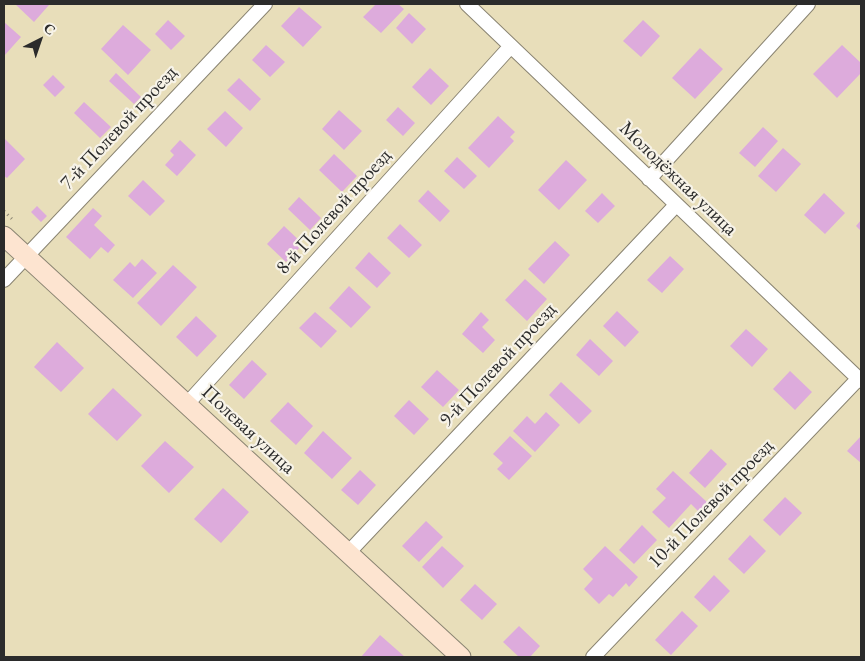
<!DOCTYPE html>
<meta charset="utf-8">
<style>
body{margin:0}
#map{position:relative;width:865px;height:661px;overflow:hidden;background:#e8deba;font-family:"EB Garamond",serif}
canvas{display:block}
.frame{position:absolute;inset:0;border:5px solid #2b2b2b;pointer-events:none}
.north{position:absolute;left:15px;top:15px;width:50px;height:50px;-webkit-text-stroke:4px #f7f3e8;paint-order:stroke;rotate:41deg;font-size:14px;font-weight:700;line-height:20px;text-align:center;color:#2b2b2b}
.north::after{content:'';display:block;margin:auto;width:18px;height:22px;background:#2b2b2b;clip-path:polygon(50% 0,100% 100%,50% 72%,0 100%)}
</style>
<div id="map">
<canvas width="865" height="661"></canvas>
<div class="frame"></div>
<div class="north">С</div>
</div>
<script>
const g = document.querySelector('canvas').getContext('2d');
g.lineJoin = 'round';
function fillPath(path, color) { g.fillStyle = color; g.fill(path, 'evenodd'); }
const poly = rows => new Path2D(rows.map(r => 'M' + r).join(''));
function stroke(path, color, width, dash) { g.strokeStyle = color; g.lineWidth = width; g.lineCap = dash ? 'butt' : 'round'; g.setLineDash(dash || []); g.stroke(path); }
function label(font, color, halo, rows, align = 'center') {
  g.font = font + ' "EB Garamond",serif'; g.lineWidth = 4.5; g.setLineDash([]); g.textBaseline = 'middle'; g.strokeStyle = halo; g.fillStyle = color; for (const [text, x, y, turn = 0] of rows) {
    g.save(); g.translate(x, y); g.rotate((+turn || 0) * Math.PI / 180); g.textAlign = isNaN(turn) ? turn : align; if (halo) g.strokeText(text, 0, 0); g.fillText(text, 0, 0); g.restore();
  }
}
fillPath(poly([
 [15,4,47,4,49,5,34,22],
 [376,4,398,4,404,9,381,33,363,17],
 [299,7,322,27,303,47,281,26],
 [409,13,426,29,412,44,396,28],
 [168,20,185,36,171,50,155,34],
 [643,20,660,36,641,57,623,41],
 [4,22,21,37,4,56],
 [123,25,151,50,128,75,101,49],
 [266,45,285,62,270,77,252,60],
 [842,45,861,63,861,73,837,98,813,74],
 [700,48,723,69,695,99,672,78],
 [430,68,449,86,431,105,412,87],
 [116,73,141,97,134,104,109,81],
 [53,75,65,87,55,97,43,85],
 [239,78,261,99,250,111,227,90],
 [84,102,111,127,100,138,74,113],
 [398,107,415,123,403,136,386,120],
 [339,110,362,131,344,150,322,129],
 [225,111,243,128,226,147,207,129],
 [498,116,515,132,510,137,514,141,489,168,468,148],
 [763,127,778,141,755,167,739,153],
 [4,138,25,159,7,178,4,176],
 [180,140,196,155,177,176,165,165,174,155,170,151],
 [783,148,801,164,776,192,758,176],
 [334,154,357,176,342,192,319,170],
 [457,157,477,176,464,189,444,171],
 [566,160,587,180,559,210,538,190],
 [143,180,165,201,150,216,128,196],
 [428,190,450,211,440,222,418,201],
 [602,193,615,206,598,223,585,211],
 [824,193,845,213,825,234,804,215],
 [299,197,321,218,310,230,288,209],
 [37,206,47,216,41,222,31,212],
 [93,208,102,216,94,225,115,245,108,253,101,247,90,259,66,237],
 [861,220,861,231,856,226],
 [400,224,422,245,409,258,387,238],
 [284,226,303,244,286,262,267,244],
 [555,241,570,255,544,284,528,269],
 [369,252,391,273,377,288,355,268],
 [670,256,684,269,662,293,647,280],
 [142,259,157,273,133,298,113,280,130,262,135,267],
 [173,265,197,287,161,326,137,303],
 [525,279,547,299,527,321,505,300],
 [349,286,371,307,351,328,329,308],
 [617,311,639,332,625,347,603,326],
 [315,312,337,331,321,348,299,328],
 [481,312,489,320,482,327,495,340,483,353,462,334],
 [196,316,217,336,197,357,176,337],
 [746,329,768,349,752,367,730,346],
 [590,339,613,361,599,376,576,355],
 [57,342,84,368,61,392,34,367],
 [252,360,267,374,244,399,229,385],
 [437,370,459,390,443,407,421,387],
 [790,371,812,392,795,410,773,389],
 [561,382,592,411,579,424,549,395],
 [113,388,142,415,117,441,88,414],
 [409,400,429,419,414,435,394,416],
 [288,402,313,426,296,445,270,421],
 [546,412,560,425,535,452,513,431,527,416,535,424],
 [323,431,352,458,332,479,304,453],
 [510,436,532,456,509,480,497,469,503,463,493,454],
 [861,436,861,463,847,451],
 [165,441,194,467,169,493,141,466],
 [711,449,727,464,705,488,689,473],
 [360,470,376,485,358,505,341,490],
 [673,471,708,503,699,512,691,504,669,528,652,512,666,498,656,489],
 [223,488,249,512,221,543,194,519],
 [785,497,802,513,780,536,763,520],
 [426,521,443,537,419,562,402,546],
 [642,525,657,540,634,564,619,550],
 [750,535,766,551,744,574,728,559],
 [442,546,464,566,443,588,422,567],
 [605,546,638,577,629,587,626,583,613,597,609,594,599,604,584,589,593,579,583,569],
 [714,575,730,591,710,612,694,597],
 [475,584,497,604,482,620,460,600],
 [682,611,698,626,671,655,655,640],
 [519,626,540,646,530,657,519,657,503,642],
 [380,635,405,657,361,657]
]), '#ddabdc');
const street = poly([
 [467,4,861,381],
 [649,179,808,4],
 [4,280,265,4],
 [187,404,510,47],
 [348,553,676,205],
 [593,657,858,379]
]);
const secondary = poly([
 [4,236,461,657]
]);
stroke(street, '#8a8472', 16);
stroke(secondary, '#8a8472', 21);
stroke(poly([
 [4,211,14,221]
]), '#8a8472', 3, [1, 4]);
stroke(street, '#fff', 14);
stroke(secondary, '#fde4d0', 19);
label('20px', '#2b2b2b', '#f7f3e8', [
 ["7-й Полевой проезд",119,128,-47],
 ["Молодёжная улица",678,179,44],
 ["8-й Полевой проезд",334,212,-48],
 ["9-й Полевой проезд",498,365,-47],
 ["Полевая улица",248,430,43],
 ["10-й Полевой проезд",711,504,-46]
]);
</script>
